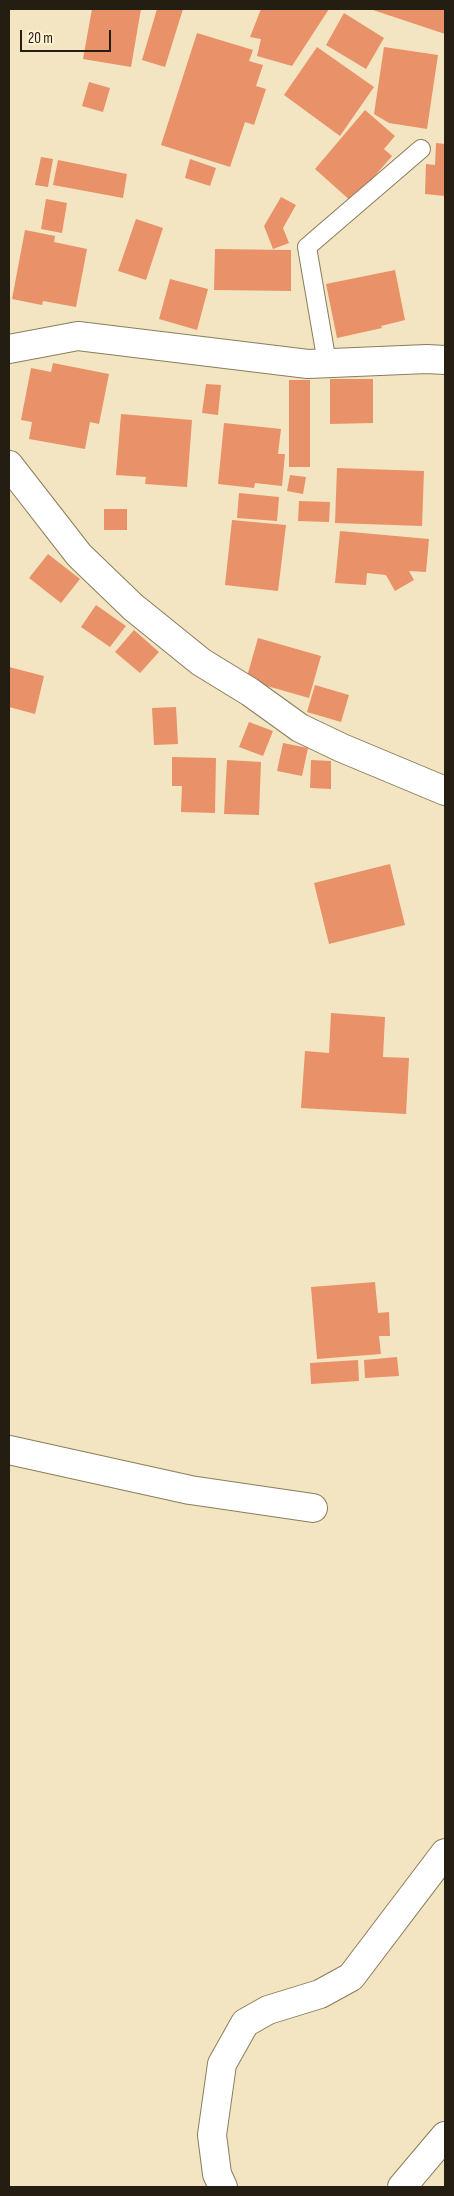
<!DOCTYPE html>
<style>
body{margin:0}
#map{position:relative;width:454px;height:2196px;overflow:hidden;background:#f3e5c1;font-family:"Sofia Sans Condensed",sans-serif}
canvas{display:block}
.frame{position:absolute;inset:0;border:10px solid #231e11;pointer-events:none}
.scale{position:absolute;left:20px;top:30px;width:91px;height:22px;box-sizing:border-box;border:2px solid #231e11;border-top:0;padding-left:6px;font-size:15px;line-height:18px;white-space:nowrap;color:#231e11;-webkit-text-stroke:4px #fef2d5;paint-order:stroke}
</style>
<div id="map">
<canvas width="454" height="2196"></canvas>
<div class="frame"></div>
<div class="scale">20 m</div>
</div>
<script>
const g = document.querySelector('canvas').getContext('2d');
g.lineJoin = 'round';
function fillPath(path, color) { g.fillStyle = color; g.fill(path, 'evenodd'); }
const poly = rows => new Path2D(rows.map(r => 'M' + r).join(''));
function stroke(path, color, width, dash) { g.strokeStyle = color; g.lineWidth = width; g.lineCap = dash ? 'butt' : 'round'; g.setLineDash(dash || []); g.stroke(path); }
fillPath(poly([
 [92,9,141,9,131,67,83,59],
 [157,9,183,9,165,67,142,60],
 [261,9,329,9,292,66,257,56,261,39,250,37],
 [370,9,445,9,445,34],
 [344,13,384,38,366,69,326,45],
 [197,33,253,50,249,61,263,65,256,86,266,89,254,125,245,122,230,167,161,145],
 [317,47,374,87,340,136,284,95],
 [384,47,438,55,427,129,389,123,374,114],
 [89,82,110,88,103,112,82,106],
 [365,110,395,136,384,149,392,156,352,202,315,169],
 [436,143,445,144,445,196,425,194,426,164,435,165],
 [41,157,53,159,48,187,35,185],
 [190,159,216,168,210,186,185,178],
 [58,160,127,174,123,198,53,185],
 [281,197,296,205,283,228,289,243,273,249,264,226],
 [46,199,67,203,62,233,41,229],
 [136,219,163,228,146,280,118,271],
 [25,230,55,236,54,242,87,249,76,307,43,301,42,305,12,299],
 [215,249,291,250,291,291,214,290],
 [395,270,405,320,381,326,382,328,337,338,326,284],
 [170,279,208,289,197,330,159,319],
 [53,363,109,374,99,424,90,422,85,449,29,439,32,422,21,420,31,368,51,372],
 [330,379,373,379,373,423,330,424],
 [289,380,310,380,310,467,289,467],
 [206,384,221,385,218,415,202,413],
 [121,414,192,420,187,487,145,484,146,477,116,475],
 [224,423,281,429,278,454,285,454,282,486,255,483,254,488,218,484],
 [337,468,424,471,422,526,335,523],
 [290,475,306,477,303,494,287,491],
 [239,493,279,497,277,521,237,518],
 [299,501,330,502,329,522,298,521],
 [104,509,127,509,127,530,104,530],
 [232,520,286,525,278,591,225,585],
 [340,531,429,539,426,572,409,571,414,580,395,591,386,575,367,573,366,585,335,583],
 [48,554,80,579,61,603,29,578],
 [96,605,126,626,110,647,81,627],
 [134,630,159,652,140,673,115,652],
 [258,638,321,656,309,698,246,680],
 [9,667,44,676,35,714,9,707],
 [315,685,349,695,341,722,307,712],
 [176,707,178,744,154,745,152,708],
 [249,722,273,731,263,756,239,747],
 [283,743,308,748,302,776,277,771],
 [172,757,216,758,215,813,181,812,182,786,172,786],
 [227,760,261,762,259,815,224,814],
 [311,760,331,761,331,789,310,788],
 [390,864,405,925,329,944,314,883],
 [331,1013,385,1017,383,1057,409,1058,406,1114,301,1108,305,1051,329,1053],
 [375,1282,378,1313,389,1312,390,1336,379,1336,381,1354,317,1359,311,1287],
 [397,1357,399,1376,365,1378,364,1360],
 [358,1360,359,1381,311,1384,310,1363]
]), '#e99168');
const service = poly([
 [327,363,307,247,421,149]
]);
const minor = poly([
 [9,349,78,336,308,364,427,359,445,360],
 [9,465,79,555,133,607,201,662,250,692,300,728,342,748,445,791],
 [9,1450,190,1490,313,1508],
 [223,2187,217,2174,212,2135,222,2064,245,2023,268,2010,320,1994,351,1977,445,1853],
 [402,2187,445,2136]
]);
stroke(service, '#8a7d5c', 20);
stroke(minor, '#8a7d5c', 30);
stroke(service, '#fff', 18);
stroke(minor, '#fff', 28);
</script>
